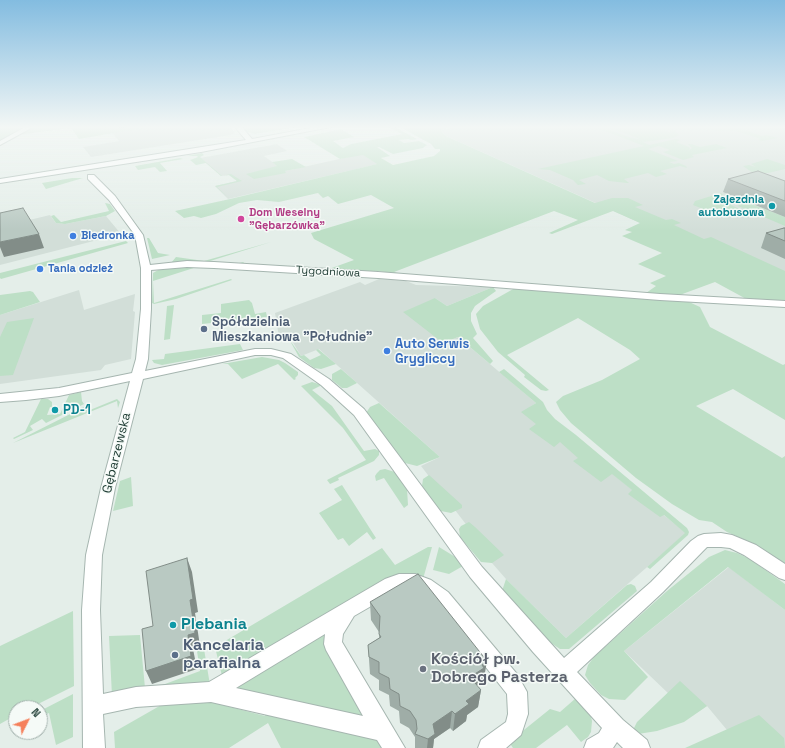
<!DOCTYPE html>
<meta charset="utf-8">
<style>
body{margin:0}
#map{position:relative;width:785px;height:748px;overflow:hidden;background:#e4eee9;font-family:"Space Grotesk",sans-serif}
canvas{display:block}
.north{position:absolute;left:8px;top:700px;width:40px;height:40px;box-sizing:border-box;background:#f5faf7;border:1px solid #a1b0ab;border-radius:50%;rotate:48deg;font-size:11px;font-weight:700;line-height:16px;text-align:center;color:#234038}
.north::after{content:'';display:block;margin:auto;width:14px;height:18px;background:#f5805b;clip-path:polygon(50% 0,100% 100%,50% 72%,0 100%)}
</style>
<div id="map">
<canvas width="785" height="748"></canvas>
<div class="north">N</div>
</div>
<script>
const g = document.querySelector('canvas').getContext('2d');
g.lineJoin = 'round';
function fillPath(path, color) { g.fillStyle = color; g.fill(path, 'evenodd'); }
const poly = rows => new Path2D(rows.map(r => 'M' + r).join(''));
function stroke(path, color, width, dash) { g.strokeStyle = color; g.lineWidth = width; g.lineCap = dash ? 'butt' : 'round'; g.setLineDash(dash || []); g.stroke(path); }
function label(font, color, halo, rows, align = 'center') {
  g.font = font + ' "Space Grotesk",sans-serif'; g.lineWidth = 3; g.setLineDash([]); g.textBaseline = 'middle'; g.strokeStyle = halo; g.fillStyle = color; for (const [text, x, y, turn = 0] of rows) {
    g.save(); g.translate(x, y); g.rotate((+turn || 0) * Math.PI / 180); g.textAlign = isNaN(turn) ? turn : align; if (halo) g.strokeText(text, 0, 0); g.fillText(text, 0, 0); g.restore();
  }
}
fillPath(poly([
 [155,126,230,126,235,133,231,135,91,157,83,147,119,141,112,133],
 [461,126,785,126,785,290,685,243,446,136,439,130],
 [277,144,287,151,264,156,285,171,362,154,378,164,228,199,215,186,237,181,229,175,221,176,200,158],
 [50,215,56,223,65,224,106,216,121,234,0,265,0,227],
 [379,279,406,281,416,285,493,287,447,306,435,298,443,343,458,337,536,403,530,407,686,533,566,638,506,579,492,563,465,523,421,466,440,457,319,349,301,356,291,339,278,340,279,337,275,313,360,282,365,285],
 [79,290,84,310,135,294,133,311,135,312,131,359,105,365,101,370,0,384,0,315],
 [729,567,785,610,785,748,758,748,727,730,707,706,692,716,624,651]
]), '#d2ded8');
fillPath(poly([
 [0,126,29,126,0,141],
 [34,126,105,126,106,128,155,126,79,139,71,128,16,135],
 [243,126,303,126,255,134,247,132],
 [386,126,393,126,417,139,412,140,408,139,399,140,404,143,419,141,427,145,423,148,393,154,379,147,377,147,390,156,381,158,393,165,434,156,440,151,440,149,435,149,431,144,398,126,461,126,440,130,446,136,595,203,612,198,628,198,643,205,635,207,666,220,672,219,681,223,674,225,704,239,711,237,785,271,785,302,750,301,715,282,677,296,646,293,656,286,650,283,666,276,638,264,662,253,622,236,632,232,625,230,640,223,613,211,552,234,549,233,578,220,554,211,394,272,398,273,396,274,379,271,323,271,232,265,243,262,247,265,265,267,270,265,329,269,354,260,314,239,311,233,394,208,371,195,338,204,328,196,323,198,318,193,279,202,257,200,239,203,216,214,201,218,194,216,184,218,175,211,230,199,215,186,237,181,229,175,221,176,206,163,196,165,190,160,198,157,197,156,187,156,202,153,204,155,200,157,222,176,231,174,242,181,217,187,230,199,377,164,363,155,340,159,304,137,341,129,354,137,333,141,343,148,351,144,402,134],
 [592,126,598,126,629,137,642,140,606,126,651,126,672,133,669,130,657,126,663,126,675,131,679,135,673,138,643,142,649,145,676,139,680,140,676,142,689,147,690,149,688,151,692,148,688,144,691,144,700,147,716,144,727,148,692,155,694,157,683,160,663,152,670,150,659,146,648,149,678,161,669,162,674,164,679,163,686,166,687,168,680,166,660,171,667,174,656,177,648,173,624,179,629,183,627,183,609,181,597,175,579,180,586,184,578,185,573,180,550,170,538,169,644,146],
 [704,126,733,126,762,136,766,135,778,138,762,141,758,140,761,139,736,131,726,130,718,131],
 [180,158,183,159,160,163,167,171,160,172,155,167,138,170,135,166],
 [292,159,306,167,285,171,286,173,254,179,246,174,277,166,272,162],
 [767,159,785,165,785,169,768,173,753,173,743,166,749,165,756,167,751,164],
 [72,178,83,178,46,189,42,183],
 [721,193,733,204,731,205,744,211,729,214,716,214,693,205,695,201],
 [723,193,785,217,785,226,738,206,739,205],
 [105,203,110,204,115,211,106,216,65,224,56,223,51,216,54,215,61,222,109,211],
 [147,238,149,238,158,253,170,255,152,259],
 [126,241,128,243,1,279,0,278,0,273],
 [271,242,207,262,171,263,176,257,204,261],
 [200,266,153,281,154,303,231,279,232,280,176,299,154,304,152,303,153,273,160,269],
 [493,287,496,291,475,306,471,313,471,321,477,334,473,338,493,361,490,364,458,337,443,343,403,312,435,298,447,306],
 [515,288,689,302,700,307,710,327,783,365,785,364,785,420,733,389,696,406,782,458,785,456,785,566,752,543,727,532,712,522,699,520,672,504,636,478,571,423,560,410,556,402,563,396,602,380,640,359,630,350,578,318,507,355,549,390,546,391,541,390,524,377,525,375,498,352,480,329,476,314,483,306],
 [30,291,33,292,40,302,0,315,0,295],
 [249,300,252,303,255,314,266,312,267,317,202,324,202,315,221,313,221,304],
 [174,305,170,339,164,340,167,306],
 [34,318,13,375,0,376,0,337,7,322],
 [289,339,301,356,304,355,310,360,321,355,316,350,318,349,336,364,321,369,314,368,299,357],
 [240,344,243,350,162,365,154,363,152,360,164,359,165,354],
 [262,357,279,360,285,363,298,372,298,375,295,378,296,379,294,380,278,364,242,379,228,364,222,364],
 [341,369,356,382,357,383,347,388,342,388,332,380,332,374],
 [504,369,543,402,547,410,555,419,576,435,687,528,689,532,688,535,650,569,647,567,685,533,664,515,660,517,628,494,632,490,612,474,601,482,573,461,578,458,560,442,554,447,529,429,536,424,521,412,536,403,499,372],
 [312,382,322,385,312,390,332,406,364,451,375,449,379,451,379,455,374,461,338,478,339,480,330,484,327,480,366,460,343,428,301,386],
 [81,392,82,401,84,404,46,423,42,419,30,426,33,430,14,439,13,438,25,432,41,399,48,399,52,402,52,407,50,407,47,415,60,414,69,395],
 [117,399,120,402,118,408,117,401,13,443,86,406,90,410],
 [379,403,440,457,417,466,405,463,366,413,370,407],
 [385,469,395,472,407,489,408,505,404,508,384,478,376,481,375,476,377,473,380,470],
 [429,475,462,505,462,508,451,513,441,511,438,508,422,486,423,479],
 [131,477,133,506,113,511,120,481],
 [342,485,376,538,373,540,367,532,349,546,343,538,338,540,319,513,342,500,334,489],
 [469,522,475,527,504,555,492,563,481,562,460,537,459,529,461,526],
 [428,547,432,547,423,579,222,676,215,647,382,548,395,565],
 [439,547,457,558,463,566,449,574,433,570],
 [725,550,737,553,750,559,785,584,785,610,728,567,624,651,648,677,625,700,609,699,601,695,590,683,585,675,588,665,594,657,667,591,709,557],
 [506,579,566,638,627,585,631,584,635,586,637,591,569,649,560,649,548,641,503,592,503,588],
 [73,611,74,686,30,708,16,708,16,715,0,724,0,646],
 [331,623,364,715,359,718,226,688],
 [140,635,145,688,112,696,109,636],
 [204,649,210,685,157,687,200,671,197,651],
 [680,681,707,706,684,722,657,731,638,734,635,733,634,728,637,722],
 [73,694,73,737,56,745,49,713,40,717,40,711],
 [576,698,590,713,592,721,591,732,588,737,581,742,567,725,536,748,513,748,509,742,550,709,560,712],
 [211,702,265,716,266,713,376,736,384,748,281,748,268,723,229,748,115,748,114,732,163,704],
 [759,715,784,738,785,748,685,748]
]), '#bddfc6');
const minor = poly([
 [27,126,35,126,0,145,0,141,27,126],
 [234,126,241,126,252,139,321,126,336,126,201,152,0,183,0,179,246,140,234,126],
 [88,175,94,175,115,196,143,235,150,265,187,261,214,262,378,272,660,294,785,301,785,307,660,300,378,278,214,268,187,267,151,270,151,309,148,359,145,371,255,349,271,349,291,354,329,379,364,409,482,567,564,658,651,582,691,541,698,536,704,534,721,533,732,535,756,545,785,564,785,580,779,578,744,555,730,548,721,547,707,547,703,551,663,592,577,672,623,720,647,740,650,748,623,748,617,742,613,748,584,748,587,740,599,733,602,728,533,652,470,577,354,415,321,385,283,358,271,355,255,355,143,379,115,488,102,555,100,610,103,694,136,687,209,682,385,579,399,574,415,574,431,580,448,592,517,674,527,692,528,714,521,735,506,748,478,748,481,740,506,722,508,714,507,694,436,604,420,591,399,590,354,616,343,634,342,642,405,748,382,748,377,740,211,702,136,707,103,714,105,748,83,748,82,610,86,555,101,488,130,381,59,396,26,400,0,402,0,394,59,388,132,373,136,359,141,309,141,268,135,235,109,200,88,179,88,175],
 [325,634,324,644,326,650,363,716,236,688,325,634]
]);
stroke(minor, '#a6b6b0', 2);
fillPath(minor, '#fff');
fillPath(poly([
 [728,179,785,181,785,217,723,192],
 [785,228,785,259,761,248,766,233],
 [370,602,484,678,481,680,480,685,478,687,481,690,478,707,467,715,466,721,453,731,450,728,434,739,433,748,415,748,415,737,409,728,400,723,399,711,390,706,389,695,379,690,379,680,370,674,368,645,379,638,379,632,371,620]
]), '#9fada7');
fillPath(poly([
 [39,234,44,248,4,257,0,247,0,242],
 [187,558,192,572,198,612,195,613,200,646,193,649,197,669,152,684,146,671,188,635,190,600],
 [487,661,484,678,481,680,480,685,468,694,470,677,482,665],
 [481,690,478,707,467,715,466,721,453,731,455,714,466,701],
 [452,711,450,728,434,739,433,748,427,748,428,739,433,724]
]), '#828d88');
const building = poly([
 [758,171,785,181,785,201,728,179,758,171],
 [23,208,39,234,0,242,0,213,23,208],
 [784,228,785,228,785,241,766,233,784,228],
 [187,558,193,599,190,600,195,633,188,635,191,656,146,671,142,629,153,626,146,571,187,558],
 [418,574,487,661,482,665,484,668,470,677,481,690,466,701,469,704,455,714,452,711,433,724,435,734,428,739,415,734,417,729,416,720,410,711,400,706,399,694,390,689,389,678,379,673,379,662,369,657,368,645,381,637,379,634,380,616,370,602,418,574]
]);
fillPath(building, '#b9c9c2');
stroke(building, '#828d88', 1);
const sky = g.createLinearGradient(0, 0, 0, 231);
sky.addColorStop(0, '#83bce0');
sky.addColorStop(0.55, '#f3f7f5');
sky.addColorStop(1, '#f3f7f500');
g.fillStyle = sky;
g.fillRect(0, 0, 785, 231);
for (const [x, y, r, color] of [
 [772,206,4,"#0f9aa8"],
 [241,219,4,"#d1479c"],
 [73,236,4,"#3f7fe0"],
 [40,269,4,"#3f7fe0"],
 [204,329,4,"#5c6f8a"],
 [387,351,4,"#3f7fe0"],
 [55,410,4,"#0f9aa8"],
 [173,625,4,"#0f9aa8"],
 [175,655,4,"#5c6f8a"],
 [423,669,4,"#6b7280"]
]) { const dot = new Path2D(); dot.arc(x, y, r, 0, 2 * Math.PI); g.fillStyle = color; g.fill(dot); stroke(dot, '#f5faf7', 1.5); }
label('bold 11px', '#0d838f', '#f5faf7', [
 ["Zajezdnia",764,200],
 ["autobusowa",764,213]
], 'right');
label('bold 11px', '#b23c85', '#f5faf7', [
 ["Dom Weselny",249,213],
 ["\"Gębarzówka\"",249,226]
], 'left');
label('bold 11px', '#366cbe', '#f5faf7', [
 ["Biedronka",81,236],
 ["Tania odzież",48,269]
], 'left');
label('11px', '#234038', '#f5faf7', [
 ["Tygodniowa",328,272,3]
]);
label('bold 13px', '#4e5e75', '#f5faf7', [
 ["Spółdzielnia",212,322],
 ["Mieszkaniowa \"Południe\"",212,337]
], 'left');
label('bold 13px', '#366cbe', '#f5faf7', [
 ["Auto Serwis",395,344],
 ["Grygliccy",395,359]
], 'left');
label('bold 13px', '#0d838f', '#f5faf7', [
 ["PD-1",63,410]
], 'left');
label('13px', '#234038', '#f5faf7', [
 ["Gębarzewska",117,453,-76]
]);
label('bold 16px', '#0d838f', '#f5faf7', [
 ["Plebania",181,625]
], 'left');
label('bold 16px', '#4e5e75', '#f5faf7', [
 ["Kancelaria",183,646],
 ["parafialna",183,664]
], 'left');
label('bold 16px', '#5b616d', '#f5faf7', [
 ["Kościół pw.",431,660],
 ["Dobrego Pasterza",431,678]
], 'left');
</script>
